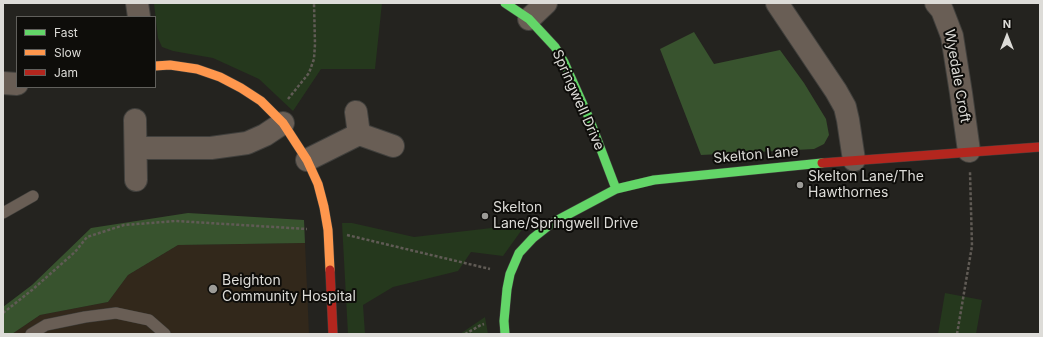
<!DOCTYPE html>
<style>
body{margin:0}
#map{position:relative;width:1043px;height:337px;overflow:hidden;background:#24231f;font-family:Inter,sans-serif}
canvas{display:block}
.frame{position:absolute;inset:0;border:4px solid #dddcd8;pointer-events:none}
.legend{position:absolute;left:16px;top:16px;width:140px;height:72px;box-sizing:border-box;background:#0e0d0a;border:1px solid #61605c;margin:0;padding:5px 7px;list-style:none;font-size:12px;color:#dddcd8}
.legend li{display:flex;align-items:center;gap:8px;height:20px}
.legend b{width:20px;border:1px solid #61605c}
.north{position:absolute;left:987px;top:16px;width:40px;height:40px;-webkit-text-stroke:3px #0e0d0a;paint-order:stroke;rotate:0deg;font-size:11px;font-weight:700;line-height:16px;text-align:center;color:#dddcd8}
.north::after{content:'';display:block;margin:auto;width:14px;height:18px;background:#dddcd8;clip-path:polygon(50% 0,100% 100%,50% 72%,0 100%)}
</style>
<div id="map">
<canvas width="1043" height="337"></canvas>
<div class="frame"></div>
<ul class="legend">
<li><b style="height:5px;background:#63d668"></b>Fast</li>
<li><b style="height:5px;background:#ff974d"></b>Slow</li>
<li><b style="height:5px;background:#b3261e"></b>Jam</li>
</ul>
<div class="north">N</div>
</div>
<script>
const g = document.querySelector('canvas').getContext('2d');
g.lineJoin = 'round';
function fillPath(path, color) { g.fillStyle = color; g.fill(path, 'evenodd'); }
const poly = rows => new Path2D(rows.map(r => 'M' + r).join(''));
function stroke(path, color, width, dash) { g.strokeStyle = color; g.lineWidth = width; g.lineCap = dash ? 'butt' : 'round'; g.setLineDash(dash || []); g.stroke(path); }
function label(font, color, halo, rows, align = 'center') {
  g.font = font + ' Inter,sans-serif'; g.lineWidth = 4; g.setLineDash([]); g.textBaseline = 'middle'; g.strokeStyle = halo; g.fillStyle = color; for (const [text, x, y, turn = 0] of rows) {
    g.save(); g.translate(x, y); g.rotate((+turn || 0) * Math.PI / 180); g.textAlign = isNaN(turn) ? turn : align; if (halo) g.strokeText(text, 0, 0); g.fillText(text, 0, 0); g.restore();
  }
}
fillPath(poly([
 [305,243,309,334,12,334,40,315,108,302,128,275,178,245]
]), '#32281b');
fillPath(poly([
 [154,3,382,3,375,69,321,69,293,111,259,79,213,58,173,51,162,47,158,38],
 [342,223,352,223,414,237,526,224,503,256,471,252,458,271,393,287,363,305,365,334,348,334],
 [945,293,982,300,976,334,938,334],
 [485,317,488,334,460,334]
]), '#25381d');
fillPath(poly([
 [694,32,714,64,780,50,804,83,826,119,829,135,824,144,814,149,701,155,660,49],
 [188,213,304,220,305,243,178,245,128,275,108,302,40,315,12,334,3,334,3,307,32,285,91,228]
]), '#38532e');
const lane = poly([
 [3,213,33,196],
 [31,334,46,325,85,317,116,313,149,320,165,334]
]);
const street = poly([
 [137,3,139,17],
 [777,3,836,91,845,107,848,120,854,160],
 [936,3,942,10,952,36,961,93,969,151],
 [529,19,546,3],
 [3,83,17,84],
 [356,112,359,134],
 [135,120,136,180],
 [136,148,211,148,247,143,265,135,283,123],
 [307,160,359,134,393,146]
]);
const fast = poly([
 [505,3,529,19,555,47,564,62,589,118,616,189],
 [505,334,504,321,507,289,510,274,519,253,533,238,552,223,616,189,654,180,822,163]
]);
const slow = poly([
 [155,66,170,65,197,69,220,77,241,88,261,101,283,123,307,160,318,184,324,207,328,230,330,270]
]);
const jam = poly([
 [822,163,1040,147],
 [330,270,333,334]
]);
stroke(lane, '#41403d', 12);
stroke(street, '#41403d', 24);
stroke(fast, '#41403d', 10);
stroke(slow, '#41403d', 10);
stroke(jam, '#41403d', 10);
stroke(poly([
 [288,99,309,73,314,59,315,44,314,3],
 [347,235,490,269],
 [3,313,32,290,75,252,87,237,124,225,176,221,307,229],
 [465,334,481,325,484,324],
 [957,334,972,246,970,172]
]), '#605b55', 2.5, [3, 2]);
stroke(lane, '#695e55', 11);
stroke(street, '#695e55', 22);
stroke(fast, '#63d668', 9);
stroke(slow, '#ff974d', 9);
stroke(jam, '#b3261e', 9);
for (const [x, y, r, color] of [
 [800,185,4,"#9c9b97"],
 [485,216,4,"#9c9b97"],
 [213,289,5,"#9c9b97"]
]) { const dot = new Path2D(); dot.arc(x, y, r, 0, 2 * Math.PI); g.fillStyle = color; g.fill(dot); stroke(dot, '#0e0d0a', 1.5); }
label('14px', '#dddcd8', '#0e0d0a', [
 ["Wyedale Croft",957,76,80],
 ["Springwell Drive",578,100,66],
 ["Skelton Lane",756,155,-5]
]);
label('14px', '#dddcd8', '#0e0d0a', [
 ["Skelton Lane/The",808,177],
 ["Hawthornes",808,193],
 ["Skelton",493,208],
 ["Lane/Springwell Drive",493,224],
 ["Beighton",222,281],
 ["Community Hospital",222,297]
], 'left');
</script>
